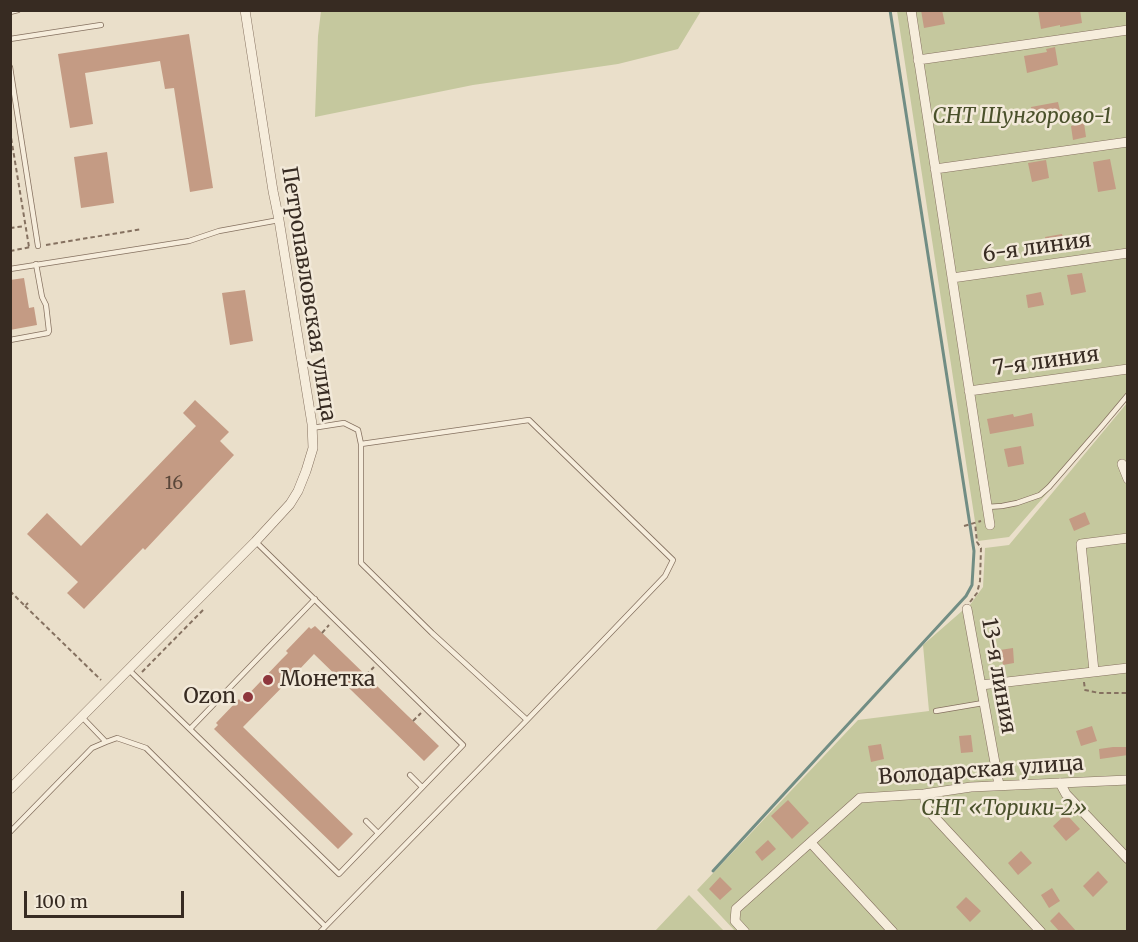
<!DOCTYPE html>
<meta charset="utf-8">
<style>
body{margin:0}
#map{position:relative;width:1138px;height:942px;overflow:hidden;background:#eadfca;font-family:Merriweather,serif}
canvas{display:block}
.frame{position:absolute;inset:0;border:12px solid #372b22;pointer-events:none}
.scale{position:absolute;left:24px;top:891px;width:160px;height:27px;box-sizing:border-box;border:3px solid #372b22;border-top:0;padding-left:8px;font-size:18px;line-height:21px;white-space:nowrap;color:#372b22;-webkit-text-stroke:4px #f2e9d9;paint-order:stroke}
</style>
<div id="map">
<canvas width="1138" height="942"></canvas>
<div class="frame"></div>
<div class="scale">100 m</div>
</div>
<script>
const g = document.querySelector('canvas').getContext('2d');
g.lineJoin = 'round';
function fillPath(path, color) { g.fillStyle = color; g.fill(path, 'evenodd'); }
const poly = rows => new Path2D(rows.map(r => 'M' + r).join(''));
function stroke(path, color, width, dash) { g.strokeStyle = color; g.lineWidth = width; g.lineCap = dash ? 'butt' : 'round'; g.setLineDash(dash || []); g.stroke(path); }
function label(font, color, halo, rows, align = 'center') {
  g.font = font + ' Merriweather,serif'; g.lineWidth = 5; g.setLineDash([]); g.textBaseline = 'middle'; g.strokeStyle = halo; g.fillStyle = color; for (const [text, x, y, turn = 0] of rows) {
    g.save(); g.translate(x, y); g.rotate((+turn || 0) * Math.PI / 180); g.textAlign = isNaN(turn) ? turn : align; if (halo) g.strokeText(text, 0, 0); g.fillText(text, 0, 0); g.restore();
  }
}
fillPath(poly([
 [321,11,321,10,701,11,678,49,618,64,473,85,315,117,318,36],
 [897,11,1127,11,1127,401,1009,537,978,541],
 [1127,403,1127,931,735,931,697,890,858,720,929,711,923,645,962,611,967,609,983,587,985,548,1009,545],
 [689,895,724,931,655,931]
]), '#c5c89e');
stroke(poly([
 [713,871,966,596,972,585,974,551,890,10]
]), '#718d84', 3);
fillPath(poly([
 [921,10,942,10,945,24,924,28],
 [1038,10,1080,10,1082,23,1060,27,1060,25,1041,29],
 [189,34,213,188,190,192,174,88,165,89,160,61,85,73,93,124,70,128,58,54],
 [1055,47,1058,65,1027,73,1024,56,1047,52,1046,49],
 [1058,102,1061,115,1033,121,1031,107],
 [1084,123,1086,137,1073,140,1071,126],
 [107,152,114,203,81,208,74,157],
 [1110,159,1116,189,1098,192,1093,162],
 [1046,160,1049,178,1032,182,1028,163],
 [1062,234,1065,247,1047,250,1045,237],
 [1082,273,1086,292,1071,295,1067,275],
 [24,278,29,308,34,307,37,325,10,330,10,280],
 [245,290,253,341,230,345,222,293],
 [1041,292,1044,305,1028,308,1026,295],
 [195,400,229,432,220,441,234,455,145,550,143,548,84,609,67,593,78,582,27,534,47,513,81,546,196,426,183,413],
 [1032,413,1034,426,990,434,987,419,1013,414,1014,417],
 [1021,446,1024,464,1008,467,1004,449],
 [1085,512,1090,524,1074,531,1069,519],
 [315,626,439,746,424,761,314,654,296,673,243,727,353,834,338,849,214,729,218,725,216,723,239,699,241,702,282,659,288,653,286,651,309,627,311,629],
 [1013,648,1014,663,1003,665,1000,650],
 [1092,726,1097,741,1081,746,1076,731],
 [971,735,973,752,961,753,959,736],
 [881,744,884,759,871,762,868,746],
 [1113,747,1128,747,1128,755,1100,759,1099,749],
 [788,800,809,823,792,839,771,816],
 [1066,814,1080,829,1066,841,1053,826],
 [768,840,776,849,762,861,755,852],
 [1021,851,1032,863,1018,875,1008,863],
 [1098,871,1108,882,1093,897,1083,886],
 [720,877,732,889,720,900,709,889],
 [1052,888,1060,901,1049,908,1041,895],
 [966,897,981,911,970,922,956,907],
 [1059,912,1077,932,1060,932,1050,921]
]), '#c49b84');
const lane = poly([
 [10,12,18,10],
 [10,39,101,25],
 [10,67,38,246],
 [10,269,189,241,219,231,279,220],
 [10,340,48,333,49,331,46,305,42,297,36,264],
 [312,428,344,423,358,430,361,444],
 [987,507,1002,506,1017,503,1040,495,1049,487,1102,426,1128,395],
 [129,670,339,874,463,745,255,541],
 [936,711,983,703],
 [82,717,106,742,117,738,146,748,325,926],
 [190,729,315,599],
 [410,775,422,787],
 [366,821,378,833],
 [10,832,92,748,106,742],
 [320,932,527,720,665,576,673,560,529,420,361,444,361,563,432,633,527,720]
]);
const street = poly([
 [911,10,990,525],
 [918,60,1128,30],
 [935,169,1128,142],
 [952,278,1128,253],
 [969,391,1128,369],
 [1122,464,1128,479],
 [967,609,999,785],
 [1094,671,1081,544,1128,538],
 [981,685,1128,668],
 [1060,783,1066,794,1128,859],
 [10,789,255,542,290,504,298,491,306,471,313,448,312,424,279,220,273,191,245,10],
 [924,794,927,809,1041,932],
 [811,843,893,932],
 [745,932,735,921,736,909,860,798,924,794,971,787,1128,780]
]);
stroke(lane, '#857160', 6);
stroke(street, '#857160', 10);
stroke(poly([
 [10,131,29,247],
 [10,228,25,226],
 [46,245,142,229],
 [10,251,31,247],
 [964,526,981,521],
 [10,591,25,606,28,603],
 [970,602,977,593,980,581,981,548,977,542,975,523],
 [25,606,101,680],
 [322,633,329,625],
 [142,672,205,608],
 [366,675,374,667],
 [1084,682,1085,690,1099,693,1128,693],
 [413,721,421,713]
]), '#857160', 2, [4.5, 3]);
stroke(lane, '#f6eddc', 4.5);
stroke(street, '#f6eddc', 9);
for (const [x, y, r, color] of [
 [268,680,6,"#8e363c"],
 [248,697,6,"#8e363c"]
]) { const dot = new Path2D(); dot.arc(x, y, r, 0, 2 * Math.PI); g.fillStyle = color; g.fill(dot); stroke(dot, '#f2e9d9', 2); }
label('18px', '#5a473a', null, [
 ["16",174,484]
]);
label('italic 21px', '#4a512b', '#f2e9d9', [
 ["СНТ Шунгорово-1",1022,117],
 ["СНТ «Торики-2»",1004,809]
]);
label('21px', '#372b22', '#f2e9d9', [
 ["6-я линия",1037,248,-8],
 ["Петропавловская улица",308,294,81],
 ["7-я линия",1046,362,-8],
 ["13-я линия",998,676,80],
 ["Володарская улица",981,771,-4]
]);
label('21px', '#372b22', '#f2e9d9', [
 ["Монетка",280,680],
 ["Ozon",236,697,"right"]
], 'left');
</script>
